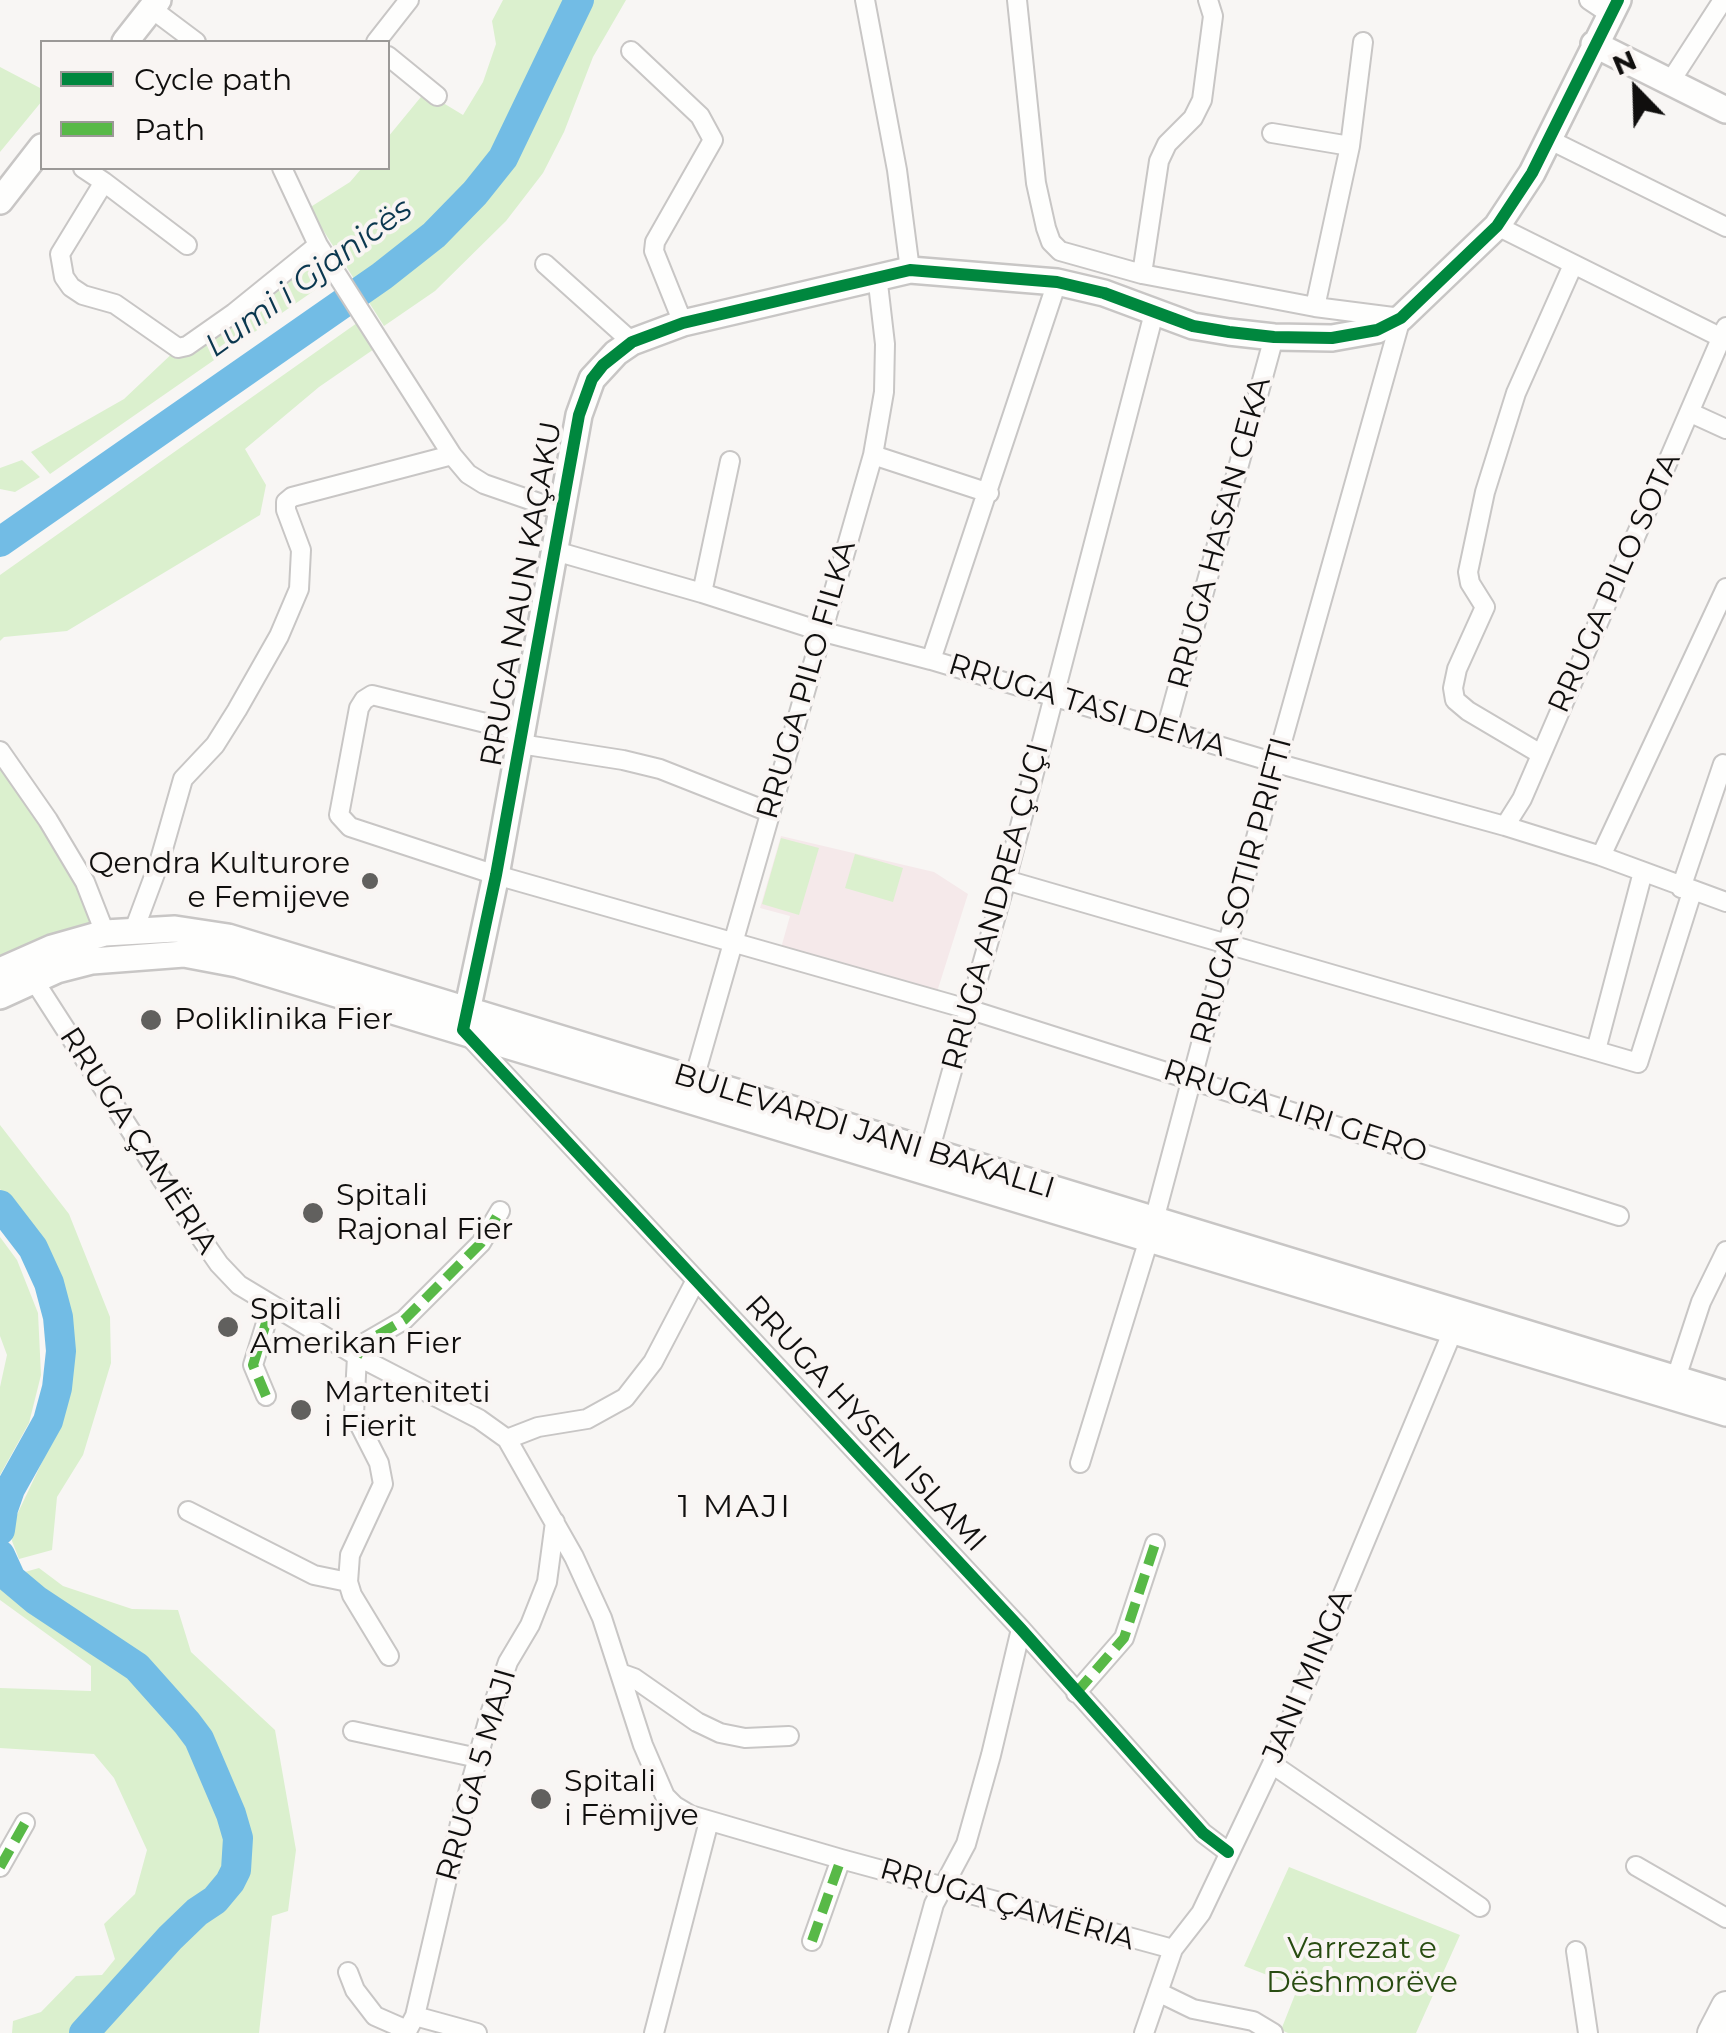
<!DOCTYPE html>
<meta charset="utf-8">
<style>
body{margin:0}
#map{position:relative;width:1726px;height:2033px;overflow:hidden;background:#f8f6f4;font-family:Montserrat,sans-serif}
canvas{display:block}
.legend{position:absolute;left:40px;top:40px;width:350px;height:130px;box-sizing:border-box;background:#f9f5f3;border:2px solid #9c9997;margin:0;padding:12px 18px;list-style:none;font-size:30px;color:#100f0e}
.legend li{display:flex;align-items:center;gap:20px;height:50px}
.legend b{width:50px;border:2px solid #9c9997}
.north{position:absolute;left:1586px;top:40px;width:100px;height:100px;-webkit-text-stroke:8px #f9f5f3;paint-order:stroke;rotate:337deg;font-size:28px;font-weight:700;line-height:40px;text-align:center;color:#100f0e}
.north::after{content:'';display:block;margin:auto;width:35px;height:45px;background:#100f0e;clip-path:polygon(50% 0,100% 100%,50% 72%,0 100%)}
</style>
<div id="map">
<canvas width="1726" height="2033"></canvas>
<ul class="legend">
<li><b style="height:12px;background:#00873e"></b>Cycle path</li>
<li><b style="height:12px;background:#58b947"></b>Path</li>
</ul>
<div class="north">N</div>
</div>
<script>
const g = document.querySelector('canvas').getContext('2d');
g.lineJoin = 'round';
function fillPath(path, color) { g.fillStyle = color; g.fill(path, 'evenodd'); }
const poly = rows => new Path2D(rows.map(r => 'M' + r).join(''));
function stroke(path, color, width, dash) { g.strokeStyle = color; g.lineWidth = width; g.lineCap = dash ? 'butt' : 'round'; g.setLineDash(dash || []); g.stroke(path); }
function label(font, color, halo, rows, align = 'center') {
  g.font = font + ' Montserrat,sans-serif'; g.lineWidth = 8; g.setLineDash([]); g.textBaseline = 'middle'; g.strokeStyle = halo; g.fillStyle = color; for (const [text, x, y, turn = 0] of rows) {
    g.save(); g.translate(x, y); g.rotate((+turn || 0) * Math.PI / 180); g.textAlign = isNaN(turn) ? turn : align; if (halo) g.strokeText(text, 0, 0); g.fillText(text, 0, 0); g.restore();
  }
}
fillPath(poly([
 [781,836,934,872,968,894,936,995,781,948,790,916,760,908]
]), '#f5e9ea');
fillPath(poly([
 [503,0,626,0,593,57,564,132,543,173,506,221,435,291,384,326,309,208,350,182,362,168,388,168,388,137,425,92,463,115,483,82,496,44,492,21],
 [0,67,42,89,42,101,0,152],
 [314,258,324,274,315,290,50,474,31,452,124,399,178,348],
 [357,323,377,347,319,387,245,449,266,485,260,515,67,631,4,637,0,641,0,575],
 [22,460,40,477,15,492,0,489,0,468],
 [0,759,80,885,99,930,0,966],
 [781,838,819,848,799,915,762,904],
 [855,854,903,868,893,902,845,888],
 [0,1125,69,1214,110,1317,111,1363,83,1455,57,1497,52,1550,19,1559,12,1541,14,1521,52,1441,66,1399,72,1346,65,1294,52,1261,38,1236,0,1189],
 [0,1237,17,1260,38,1313,41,1375,29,1423,0,1475,0,1387,7,1355,0,1336],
 [39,1568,63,1586,132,1609,178,1610,191,1652,275,1730,296,1850,288,1911,272,1916,259,2033,12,2033,13,2021,41,2012,76,1976,102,1975,115,1959,104,1924,135,1894,147,1850,114,1778,94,1754,0,1748,0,1688,91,1691,91,1666,0,1600,0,1579],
 [1289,1867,1460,1935,1416,2033,1288,2033,1281,2030,1298,1987,1244,1966]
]), '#dbf0ce');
stroke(poly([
 [0,542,382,276,434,235,475,193,503,158,579,0],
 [0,1205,33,1248,49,1283,58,1317,61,1351,57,1388,48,1421,10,1489,3,1509,0,1530],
 [0,1555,11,1579,36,1600,137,1667,187,1723,199,1739,231,1814,238,1838,236,1870,230,1882,215,1900,197,1912,170,1938,84,2033]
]), '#72bce5', 30);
const street = poly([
 [865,0,897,170,910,270],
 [1017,0,1036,183,1046,228,1051,242,1060,251,1142,274,1315,307,1401,318,1276,763,1149,1239,1080,1463],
 [1589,0,1610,14],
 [152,9,196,42],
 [376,42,409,0],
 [631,51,700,116,713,140,655,242,654,251,683,323],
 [388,56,437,96],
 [1670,82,1723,0],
 [1272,133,1350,146],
 [1548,139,1726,227],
 [83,168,104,182,60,254,64,277,71,287,83,295,115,304,178,348,187,346,234,313,318,245],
 [282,168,318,245,452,455,468,474,484,484,562,511],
 [104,182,187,245],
 [1497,226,1726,340],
 [545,264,632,342],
 [1142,274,1159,161,1167,144,1193,118,1202,100,1213,16,1208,0],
 [1315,307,1350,146,1363,42],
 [1691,413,1726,429],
 [873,455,989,493],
 [555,551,702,593,820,631,931,660,1276,763,1505,826,1601,856,1726,902],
 [702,593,730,461],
 [931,660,1057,282],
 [1166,730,1274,337],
 [522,732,372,695,364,700,359,708,339,815,350,827,496,875,971,1010,1619,1216],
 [520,744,623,760,660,769,769,812],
 [0,751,48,820,85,882,105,933],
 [1539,753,1468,711,1455,700,1453,688,1457,669,1485,607,1470,583,1468,572,1485,492,1516,393,1573,265],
 [1505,826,1522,799,1726,327],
 [1601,856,1726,588],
 [1006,880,1638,1063,1692,892],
 [1681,888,1723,764],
 [134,930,159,863,183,779,215,745,237,710,279,636,299,589,301,550,286,510,286,502,292,497,452,455],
 [28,971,185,1215,219,1264,239,1285,357,1356,479,1419,507,1439,574,1557,602,1618,643,1745,665,1796,675,1806,690,1815,841,1859,1173,1949],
 [467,1034,1021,1629,1203,1833,1228,1852],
 [1596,1050,1643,872],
 [694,1079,873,455,884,392,885,344,877,275],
 [929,1152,1006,880,1154,313],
 [1676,1378,1701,1302,1726,1251],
 [266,1396,253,1365,271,1307],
 [507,1439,538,1427,587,1419,625,1398,653,1362,696,1280],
 [188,1511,314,1575,348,1582,350,1555,383,1484,379,1463,354,1414,357,1356,366,1342,404,1320,481,1243,500,1211],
 [348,1582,352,1595,389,1656],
 [620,1673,634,1678,697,1722,720,1733,745,1738,789,1736],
 [1076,1693,1124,1638,1155,1544],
 [353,1731,478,1758],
 [1272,1764,1480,1907],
 [1636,1866,1726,1918],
 [0,1867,25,1823],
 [812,1941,841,1859],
 [1576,1951,1588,2033],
 [348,1972,355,1990,375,2016,407,2030],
 [1158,1992,1193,2009,1253,2021,1273,2033],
 [415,2016,477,2033],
 [406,2033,415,2016,462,1815,490,1714,508,1662,530,1625,547,1582,555,1522],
 [654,2033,709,1821],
 [898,2033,934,1904,966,1844,991,1755,1021,1629],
 [1144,2033,1173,1949,1201,1913,1272,1764,1457,1321]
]);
const secondary = poly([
 [125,42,158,0],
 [1594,44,1726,110],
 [0,201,42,147],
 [0,971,52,948,105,933,175,929,228,937,1726,1394],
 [0,996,57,970,92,961,184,954,237,964,1726,1413],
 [463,1030,496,875,579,415,592,379,616,353,632,342,683,323,910,270,1057,282,1104,293,1193,326,1229,332,1274,337,1332,338,1377,330,1401,318,1497,226,1532,173,1618,0]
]);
const primary = poly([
 [1712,2033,1726,2006]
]);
stroke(street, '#c8c6c5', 22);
stroke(secondary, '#c8c6c5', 30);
stroke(primary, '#c8c6c5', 32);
stroke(street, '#fefefd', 18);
stroke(secondary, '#fefefd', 25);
stroke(primary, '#fefefd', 28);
stroke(poly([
 [357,1356,366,1342,404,1320,481,1243,500,1211],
 [266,1396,253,1365,271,1307],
 [1076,1693,1124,1638,1155,1544],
 [0,1867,25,1823],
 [812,1941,841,1859]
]), '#58b947', 10, [20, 10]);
stroke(poly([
 [1228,1852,1203,1833,1021,1629,463,1030,496,875,579,415,592,379,603,365,632,342,683,323,910,270,1057,282,1104,293,1193,326,1229,332,1274,337,1332,338,1377,330,1401,318,1497,226,1532,173,1618,0]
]), '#00873e', 12);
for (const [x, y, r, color] of [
 [370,881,10,"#61605e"],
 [151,1020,12,"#61605e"],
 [313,1213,12,"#61605e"],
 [228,1327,12,"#61605e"],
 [301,1410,12,"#61605e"],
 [541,1799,12,"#61605e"]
]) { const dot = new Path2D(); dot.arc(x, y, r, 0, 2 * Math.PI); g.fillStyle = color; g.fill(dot); stroke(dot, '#f9f5f3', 4); }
label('30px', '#100f0e', '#f9f5f3', [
 ["RRUGA HASAN CEKA",1220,533,-75],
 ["RRUGA PILO SOTA",1615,583,-66],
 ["RRUGA NAUN KAÇAKU",522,594,-80],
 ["RRUGA PILO FILKA",807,680,-74],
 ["RRUGA TASI DEMA",1087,706,17],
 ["RRUGA SOTIR PRIFTI",1242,891,-75],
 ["RRUGA ANDREA ÇUÇI",996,907,-75],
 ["RRUGA LIRI GERO",1295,1112,18],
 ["BULEVARDI JANI BAKALLI",864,1132,17],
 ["RRUGA ÇAMËRIA",138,1141,57],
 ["RRUGA HYSEN ISLAMI",865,1424,47],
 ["JANI MINGA",1308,1676,-67],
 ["RRUGA 5 MAJI",477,1775,-74],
 ["RRUGA ÇAMËRIA",1007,1905,16]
]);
label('30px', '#100f0e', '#f9f5f3', [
 ["Qendra Kulturore",350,864,"right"],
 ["e Femijeve",350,898,"right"],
 ["Poliklinika Fier",174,1020],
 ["Spitali",336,1196],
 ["Rajonal Fier",336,1230],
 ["Spitali",250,1310],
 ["Amerikan Fier",250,1344],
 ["Marteniteti",324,1393],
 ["i Fierit",324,1427],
 ["Spitali",564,1782],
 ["i Fëmijve",564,1816]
], 'left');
label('30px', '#284c11', '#f9f5f3', [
 ["Varrezat e",1362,1949],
 ["Dëshmorëve",1362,1983]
]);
label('italic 32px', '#0a374f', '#f9f5f3', [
 ["Lumi i Gjanicës",309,278,-36]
]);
g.letterSpacing = '2.5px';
label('32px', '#100f0e', '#f9f5f3', [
 ["1 MAJI",735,1508]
]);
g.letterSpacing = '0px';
</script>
